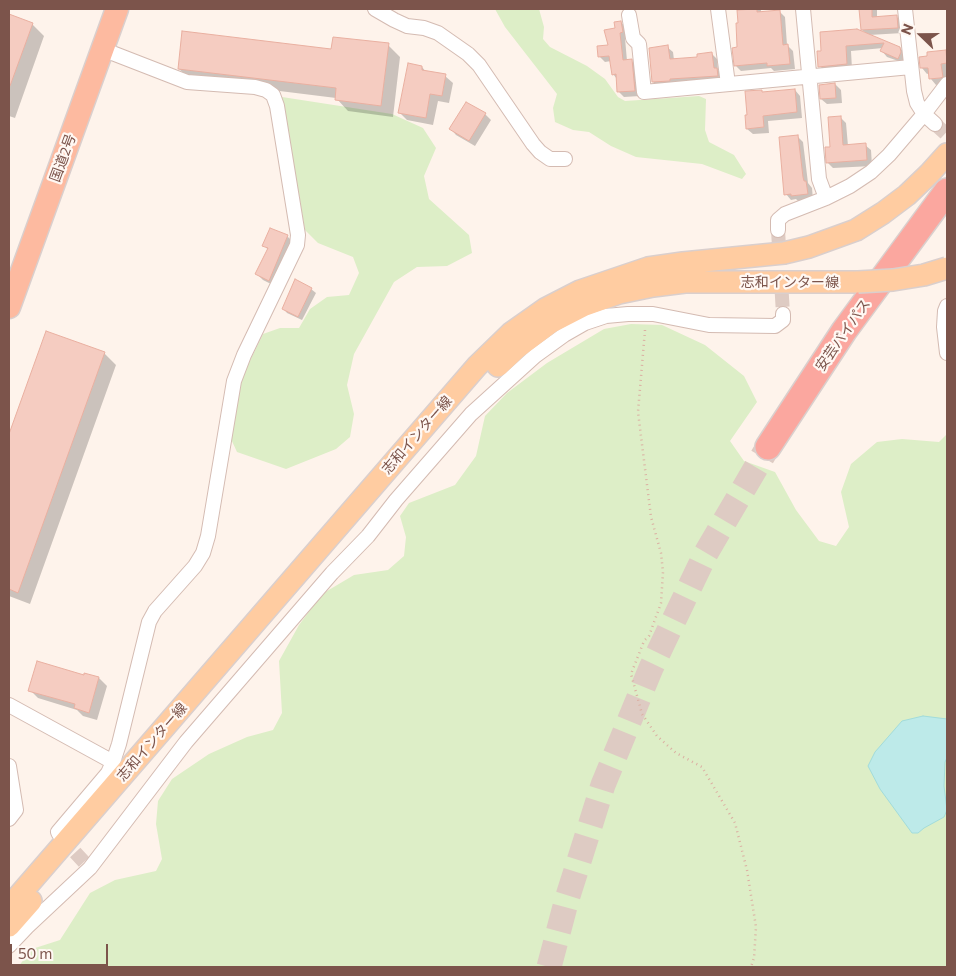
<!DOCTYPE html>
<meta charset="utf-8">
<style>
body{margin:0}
#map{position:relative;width:956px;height:976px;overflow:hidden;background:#fef3eb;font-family:Commissioner,sans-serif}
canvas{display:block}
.frame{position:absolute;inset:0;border:10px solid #7c544b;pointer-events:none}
.north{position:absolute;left:896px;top:10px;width:50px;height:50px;-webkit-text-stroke:4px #fff8f3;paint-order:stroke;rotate:292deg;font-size:14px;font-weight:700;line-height:20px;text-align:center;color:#7c544b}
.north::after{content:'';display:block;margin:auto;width:18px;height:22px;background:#7c544b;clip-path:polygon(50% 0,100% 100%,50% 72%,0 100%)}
.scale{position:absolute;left:10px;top:944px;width:98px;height:22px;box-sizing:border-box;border:2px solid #7c544b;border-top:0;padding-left:6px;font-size:15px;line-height:18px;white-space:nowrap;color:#7c544b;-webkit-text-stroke:4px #fff8f3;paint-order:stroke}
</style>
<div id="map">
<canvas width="956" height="976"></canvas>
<div class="frame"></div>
<div class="north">N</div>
<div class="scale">50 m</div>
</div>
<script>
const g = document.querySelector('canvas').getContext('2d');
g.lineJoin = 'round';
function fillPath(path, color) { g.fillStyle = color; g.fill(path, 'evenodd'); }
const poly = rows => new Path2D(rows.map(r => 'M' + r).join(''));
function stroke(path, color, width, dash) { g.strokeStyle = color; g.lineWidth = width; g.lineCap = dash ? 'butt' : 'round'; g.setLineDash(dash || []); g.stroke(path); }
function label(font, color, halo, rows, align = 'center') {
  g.font = font + ' Commissioner,"Noto Sans JP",sans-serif'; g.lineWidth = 4.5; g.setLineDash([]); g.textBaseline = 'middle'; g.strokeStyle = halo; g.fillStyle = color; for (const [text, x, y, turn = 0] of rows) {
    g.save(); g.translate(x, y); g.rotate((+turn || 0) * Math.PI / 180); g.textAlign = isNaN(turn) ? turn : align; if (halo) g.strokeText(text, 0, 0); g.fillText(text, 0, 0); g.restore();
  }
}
fillPath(poly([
 [495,9,539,9,544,27,543,39,550,47,587,66,605,79,618,97,625,101,699,96,706,99,705,130,709,142,734,155,746,174,742,179,702,164,636,157,611,146,589,132,573,130,555,122,553,108,557,94,505,27],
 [282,97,392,114,423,128,436,148,424,176,429,199,469,235,472,253,447,266,417,267,394,282,354,354,347,385,354,414,350,437,336,449,286,469,237,452,231,439,240,381,263,334,280,328,299,328,310,309,327,297,349,295,359,273,353,257,318,243,305,230],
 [631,324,662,325,705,345,744,376,757,402,730,441,744,461,775,472,796,510,819,541,836,546,849,527,841,492,851,464,877,442,902,439,939,442,947,434,947,967,18,967,32,949,60,940,90,893,115,880,156,871,162,859,156,824,158,801,172,779,209,754,247,737,273,730,282,713,279,661,299,625,322,594,354,575,388,570,404,556,406,537,400,516,409,503,455,485,476,456,485,416,507,393,547,363,604,329]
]), '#ddeec7');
const water = poly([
 [923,716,947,719,947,758,945,762,944,786,947,810,944,817,924,828,918,833,912,833,880,789,868,766,875,752,902,721,923,716]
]);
fillPath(water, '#bdeae9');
stroke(water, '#a2dcdb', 1);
fillPath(poly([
 [738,9,761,9,761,13,779,11,785,17,787,45,793,51,795,69,774,71,771,68,741,71,736,66,733,49,738,48,740,24],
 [860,9,877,9,877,18,896,16,902,22,903,33,869,35,900,48,905,53,904,63,887,57,882,51,883,48,851,51,852,69,825,72,820,66,818,53,867,34,862,30],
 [9,16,32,24,44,36,15,118,9,116],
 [621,22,626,28,628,38,625,38,627,61,631,61,637,66,640,96,624,97,619,92,617,79,613,74,611,61,605,62,599,56,610,46,616,29],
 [388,45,400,57,393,117,348,111,336,98,191,80,179,69],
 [667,47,673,52,674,60,698,58,712,54,717,59,718,70,722,74,723,81,658,87,653,82],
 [945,51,947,53,947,83,936,85,931,79,930,73,927,74,922,68],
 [422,67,426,72,445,76,453,83,449,103,438,101,433,125,407,120,399,112],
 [835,84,841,90,842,103,827,104,821,99],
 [795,90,800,96,802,118,768,121,769,133,753,134,747,129,748,116,763,93],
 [485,114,491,120,475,146,456,135,451,129],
 [840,117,846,123,848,146,865,145,871,150,872,166,833,168,827,162],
 [797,136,803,142,808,183,812,188,813,200,798,201,796,199,791,200,786,194],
 [287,236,293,242,275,286,263,280,257,274,268,250,264,245],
 [311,289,316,293,302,320,287,313,283,308],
 [47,333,104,353,116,365,30,604,9,596,9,438],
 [85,674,99,678,107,686,97,720,83,716,77,710,38,698,30,690,84,676]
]), '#0003');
const building = poly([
 [757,9,757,12,780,10,783,45,788,44,790,64,767,66,767,63,734,66,732,48,737,47,736,23,738,23,737,10,757,9],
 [859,9,872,9,872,17,897,15,898,28,861,30,859,9],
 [9,14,33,23,10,86,9,86,9,14],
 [621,21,623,32,620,33,623,60,632,59,635,91,617,92,616,74,612,75,609,56,598,57,597,46,608,45,604,30,615,28,614,22,621,21],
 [857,29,900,47,901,52,898,59,880,51,884,43,846,46,847,64,818,67,817,51,821,51,820,32,857,29],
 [182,31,331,49,333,37,389,43,381,106,335,100,336,88,178,69,182,31],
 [668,45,670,59,697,57,697,54,712,52,714,68,717,68,718,76,670,79,670,81,652,82,649,48,668,45],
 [946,50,947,63,941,64,943,77,940,78,929,79,928,68,920,68,919,57,927,56,927,52,946,50],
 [408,63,422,66,422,70,446,74,442,96,430,94,426,118,398,113,408,63],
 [835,83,836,98,820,99,819,85,835,83],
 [795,89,797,112,763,116,764,127,746,129,745,115,747,115,745,91,762,90,762,92,795,89],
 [466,102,486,113,469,141,449,129,466,102],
 [841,116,843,145,866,143,867,160,826,163,825,147,830,147,828,117,841,116],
 [798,135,803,177,804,181,806,181,808,194,791,196,791,194,784,195,779,137,798,135],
 [270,228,288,235,269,281,255,274,268,248,262,246,270,228],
 [295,279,312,288,298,317,282,309,295,279],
 [46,331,105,352,18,593,9,589,9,434,46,331],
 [37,661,84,675,84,673,99,677,89,713,74,708,75,704,28,691,37,661]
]);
fillPath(building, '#f5ccc1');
stroke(building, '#e9afa0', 1);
stroke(poly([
 [935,124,947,135],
 [778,230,783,314],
 [61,837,84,862]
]), '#decbc3', 14, [14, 7]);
stroke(poly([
 [549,967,567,899,603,785,651,668,706,553,768,447]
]), '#decbc3', 25, [25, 12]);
const minor = poly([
 [375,9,394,20,407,26,424,28,438,33,468,54,479,65,533,144,540,152,550,159,565,159],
 [718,9,728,84],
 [803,9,819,179,826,198],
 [905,9,914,91,917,103,924,114,935,124],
 [629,15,633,38,639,44,644,92,911,67],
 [778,230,778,220,785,214,826,198,850,186,871,172,889,155,924,114,947,84],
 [947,306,945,311,944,327,947,353],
 [9,705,113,762],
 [9,766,16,810,9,819],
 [59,834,58,832,108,773,113,762,119,744,149,622,155,611,195,566,203,553,208,536,234,381,244,355,297,245,298,235,277,106,273,95,266,90,255,87,187,82,102,49],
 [9,946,27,927,90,868,186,742,332,573,368,536,396,500,471,414,535,356,564,335,585,323,606,316,628,314,653,314,709,325,775,326,783,320,783,314]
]);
const primary = poly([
 [498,366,518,347,550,323,585,305,619,293,653,286,685,282,858,282],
 [9,907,477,366,511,333,545,309,580,291,648,268,683,263,784,253,809,247,856,230,883,213,907,195,929,174,947,154],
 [9,926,31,901]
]);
const trunk = poly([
 [9,307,117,9]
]);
const motorway = poly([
 [768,447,844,331,947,191]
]);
stroke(minor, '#d4bbb2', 16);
stroke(primary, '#dacfcd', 24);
stroke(trunk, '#dacfcd', 25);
stroke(motorway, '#dacfcd', 28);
stroke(poly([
 [645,330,638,412,651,517,661,553,663,572,661,603,649,636,644,641,631,674,642,714,657,736,676,753,702,767,735,823,747,870,756,927,754,958,751,967]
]), '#dbafa2', 2.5, [1, 4]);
stroke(minor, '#fff', 14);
stroke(primary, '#ffcca1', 21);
stroke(trunk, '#fdbaa0', 22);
stroke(motorway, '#fba79f', 25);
const primaryBridge = poly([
 [858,282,893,280,924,275,947,268]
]);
stroke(primaryBridge, '#dacfcd', 24, []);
stroke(primaryBridge, '#ffcca1', 21);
label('14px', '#7c544b', '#fff8f3', [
 ["国道2号",63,158,-70],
 ["志和インター線",790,282],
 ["安芸バイパス",843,335,-55],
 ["志和インター線",417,435,-49],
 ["志和インター線",152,742,-49]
]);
</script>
